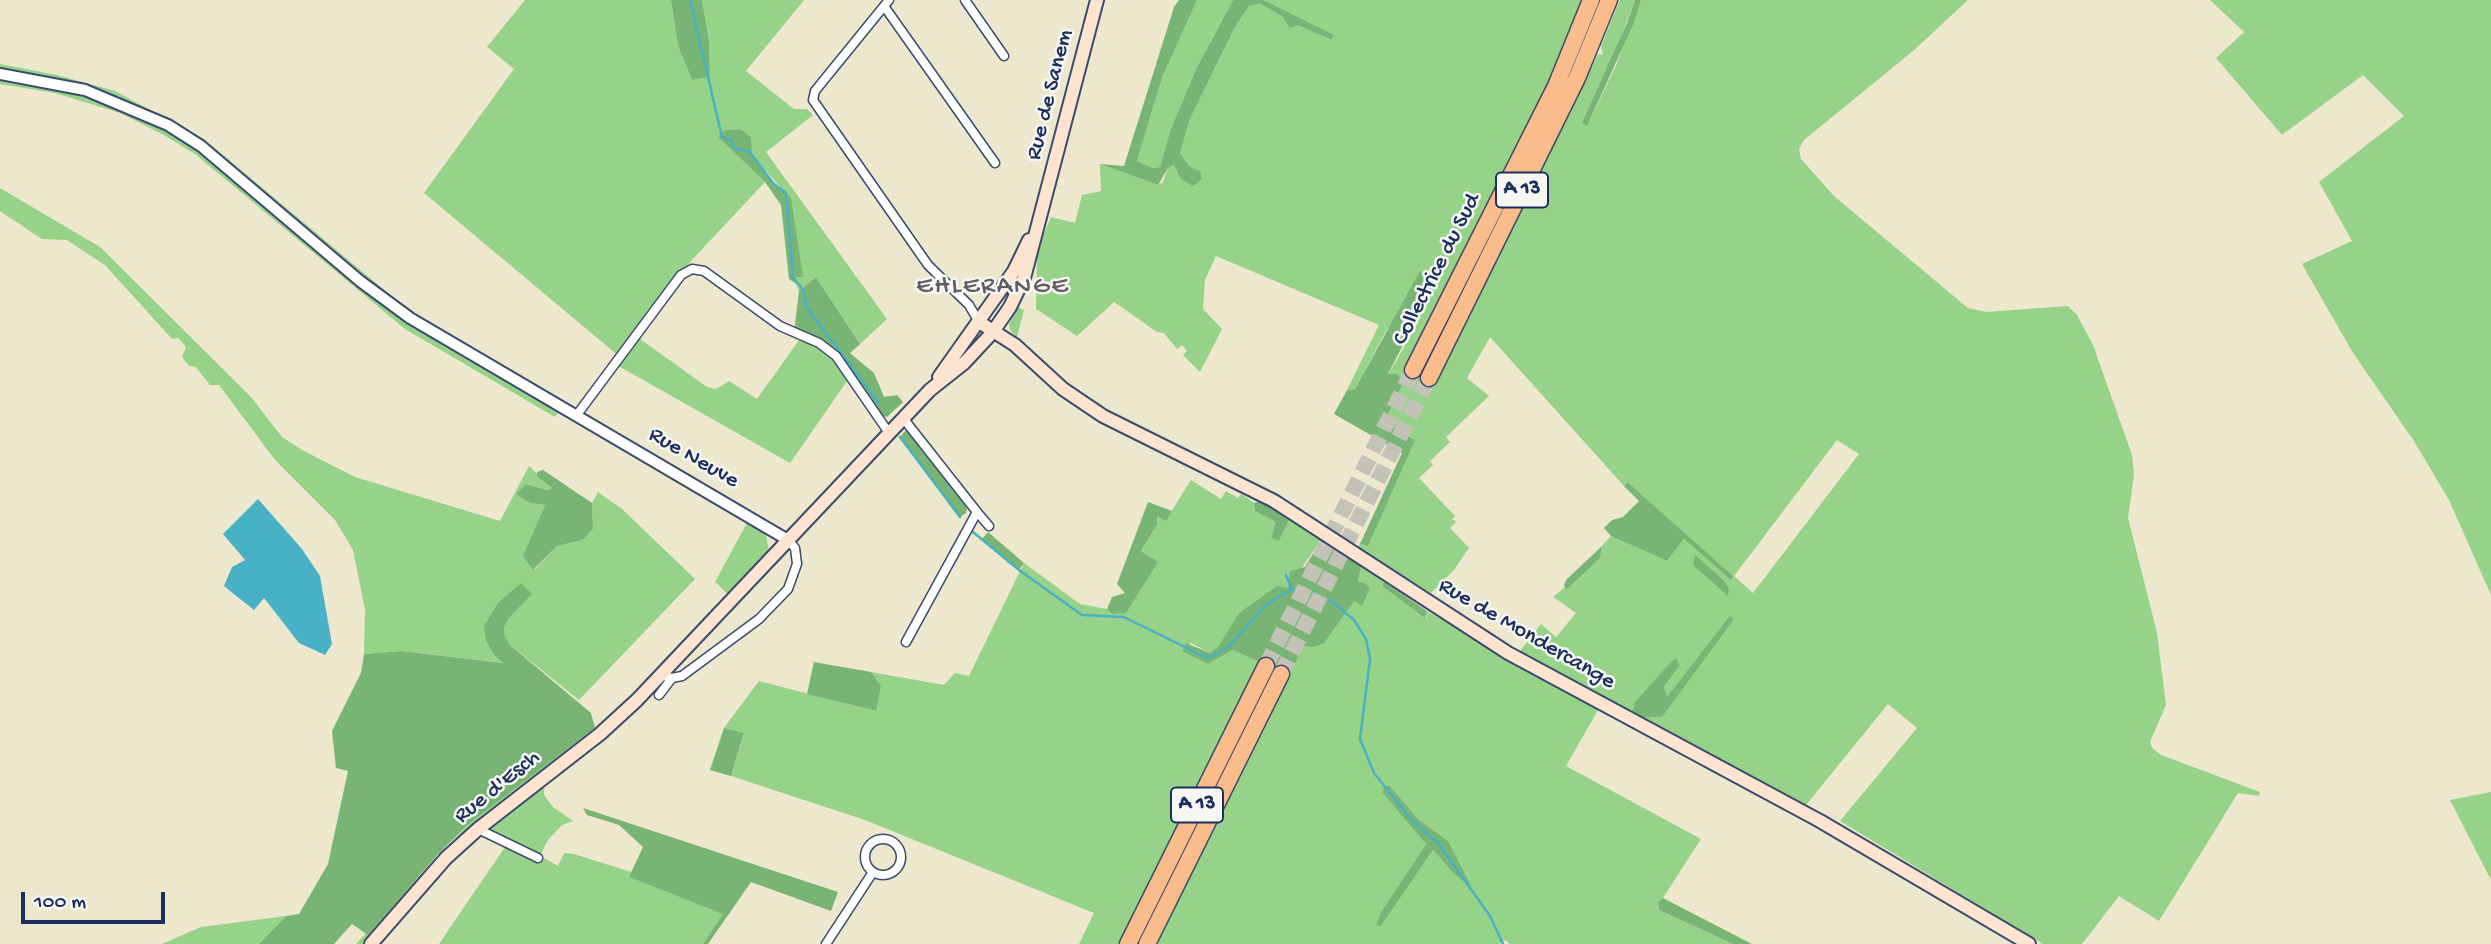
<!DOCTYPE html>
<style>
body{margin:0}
#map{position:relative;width:2491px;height:944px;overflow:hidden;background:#ece7cd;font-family:"Gochi Hand",sans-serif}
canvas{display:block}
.scale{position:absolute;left:21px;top:892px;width:144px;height:32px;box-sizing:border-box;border:4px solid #1b2f5e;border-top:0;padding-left:9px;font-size:21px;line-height:24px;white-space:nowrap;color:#1b2f5e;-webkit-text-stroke:5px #f6f6f2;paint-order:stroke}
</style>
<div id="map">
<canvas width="2491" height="944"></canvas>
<div class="scale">100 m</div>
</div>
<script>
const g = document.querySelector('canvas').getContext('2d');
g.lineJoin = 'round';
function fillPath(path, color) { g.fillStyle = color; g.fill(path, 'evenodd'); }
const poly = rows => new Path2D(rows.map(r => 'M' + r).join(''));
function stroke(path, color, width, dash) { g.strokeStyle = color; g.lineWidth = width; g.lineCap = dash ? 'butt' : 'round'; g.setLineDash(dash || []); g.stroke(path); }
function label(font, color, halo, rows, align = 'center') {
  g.font = font + ' "Gochi Hand",sans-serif'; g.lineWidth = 5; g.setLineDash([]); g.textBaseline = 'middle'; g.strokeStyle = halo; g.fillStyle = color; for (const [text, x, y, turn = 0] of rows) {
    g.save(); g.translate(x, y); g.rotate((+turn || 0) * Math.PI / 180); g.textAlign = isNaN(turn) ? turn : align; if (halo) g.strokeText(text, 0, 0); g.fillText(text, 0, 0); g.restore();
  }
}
fillPath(poly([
 [525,0,671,0,678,46,692,80,710,77,709,41,702,0,804,0,746,71,794,109,807,109,813,115,766,152,887,319,860,344,816,277,799,291,793,277,786,193,752,156,740,129,725,130,719,138,765,182,691,261,636,336,707,387,716,389,729,381,757,399,802,336,819,343,850,377,790,463,615,364,620,357,424,193,514,69,487,47],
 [1197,0,1233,0,1196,69,1170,131,1160,167,1153,168,1137,161,1162,78],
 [1264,0,1582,0,1550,79,1407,369,1434,382,1598,54,1603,55,1601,46,1620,0,1635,0,1587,126,1616,65,1641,0,1968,0,1913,51,1804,140,1799,149,1801,159,1835,197,1968,308,1986,312,2068,306,2077,315,2093,345,2132,455,2134,475,2128,518,2157,633,2166,705,2150,742,2152,748,2161,755,2260,792,2259,796,2238,793,2159,921,2119,896,2082,944,2043,944,1840,821,1917,728,1888,704,1806,805,1641,717,1662,717,1730,617,1667,698,1664,687,1679,668,1633,713,1520,651,1541,624,1556,637,1576,613,1553,597,1600,558,1602,546,1611,536,1667,561,1684,539,1730,579,1626,482,1624,486,1490,337,1467,378,1489,396,1446,437,1450,442,1430,461,1433,465,1419,478,1455,516,1452,519,1456,522,1450,528,1469,548,1454,570,1431,593,1358,547,1360,544,1368,545,1414,439,1384,424,1404,382,1388,375,1419,321,1387,329,1355,389,1347,390,1379,325,1216,256,1205,280,1203,309,1222,329,1200,372,1183,355,1187,351,1182,345,1177,349,1164,333,1157,332,1114,302,1077,336,1036,309,1037,250,1051,217,1075,223,1082,195,1101,191,1100,164,1158,185,1163,182,1168,168,1174,165,1190,167,1180,153,1190,119,1235,27,1249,6,1260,4,1330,40,1333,35],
 [1837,440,1859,454,1753,593,1734,576],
 [2210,0,2491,0,2491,595,2449,500,2414,441,2353,353,2302,264,2352,241,2319,182,2404,116,2363,75,2282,135,2216,58,2244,32],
 [0,64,57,75,115,91,204,139,407,309,565,403,555,417,405,329,195,154,162,134,120,113,55,93,0,84],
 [0,188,100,247,251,397,282,437,304,451,355,477,500,521,529,466,552,488,547,490,526,484,531,503,545,505,524,556,534,570,557,546,583,540,593,529,592,503,598,492,622,509,695,579,579,700,510,645,505,637,504,627,509,618,532,594,486,641,494,655,506,663,401,651,364,654,365,610,353,550,335,520,275,460,219,385,210,385,196,367,189,366,182,357,186,347,178,338,172,339,105,265,67,240,42,239,0,211],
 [1018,307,1024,310,1017,337,1010,330,1009,324],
 [1191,480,1221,499,1226,491,1238,498,1241,494,1254,503,1255,511,1277,522,1271,538,1279,541,1289,520,1321,540,1288,588,1239,613,1219,647,1210,653,1191,643,1182,650,1208,664,1233,650,1261,663,1118,944,1079,944,1094,913,865,820,731,776,744,734,724,728,759,681,875,711,881,686,871,672,944,685,955,673,969,676,1024,563,1080,604,1107,609,1112,614,1157,562,1141,551,1157,525,1157,515,1166,520],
 [748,521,765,530,769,551,728,594,715,582],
 [1361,566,1384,582,1382,586,1426,618,1427,611,1598,710,1566,766,1701,839,1663,898,1658,902,1659,910,1733,944,1509,944,1506,940,1499,944,1157,944,1304,646,1354,601,1361,605,1358,582],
 [1390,786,1418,819,1448,841,1453,873,1433,850,1379,927,1377,925,1381,912,1426,844],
 [595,728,605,740,544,787,544,795,553,807,573,821,562,825,548,840,540,856,558,866,564,853,574,854,631,872,629,877,724,914,703,944,439,944,507,844,478,829,371,944,356,944,470,823],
 [2491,792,2491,880,2450,800],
 [286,916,259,944,162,944,201,927]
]), '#96d388');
fillPath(poly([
 [671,0,702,0,709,41,710,77,692,80,678,46],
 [1179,0,1197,0,1162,78,1137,161,1153,168,1160,167,1170,131,1196,69,1233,0,1264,0,1334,35,1331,40,1298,25,1290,28,1282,16,1260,4,1249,6,1235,27,1190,119,1180,153,1190,167,1200,171,1202,179,1193,186,1181,179,1174,165,1168,168,1158,185,1100,164,1124,166,1174,7],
 [1635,0,1641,0,1633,25,1587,126,1582,123,1627,23],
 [740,129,751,137,752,156,773,183,791,198,803,277,793,277,798,285,789,279,781,205,765,182,719,138,720,133,725,130],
 [1420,271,1433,287,1388,374,1397,374,1404,382,1384,423,1415,440,1368,546,1360,544,1402,453,1334,414,1347,390,1355,389],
 [816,277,860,344,850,353,874,373,884,397,897,395,903,402,887,417,877,414,836,356,794,333,799,291],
 [906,430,967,507,966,513,960,517,900,437],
 [543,470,592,503,593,529,583,540,557,546,533,570,523,556,545,505,531,503,516,494,526,484,547,490,552,488,537,476,537,472],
 [1627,482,1733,576,1731,580,1684,539,1667,561,1611,536,1604,528,1612,520,1623,517,1639,501,1624,486],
 [1261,501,1289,520,1279,541,1271,538,1276,522,1255,511,1254,503],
 [1148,502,1172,511,1166,521,1157,516,1157,525,1141,551,1158,562,1126,613,1112,614,1107,609,1112,597,1125,593,1117,584],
 [988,532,1024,563,1019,570,982,539],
 [1321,540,1361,566,1358,582,1365,583,1370,588,1362,606,1354,601,1324,643,1314,647,1304,646,1289,676,1233,650,1208,664,1182,651,1186,643,1210,653,1218,647,1239,613,1277,586,1288,588,1290,571,1305,567],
 [1602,546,1600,558,1567,589,1564,586,1566,580],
 [1695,555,1723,580,1729,588,1728,596,1693,565],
 [1384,582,1427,611,1425,618,1382,586],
 [521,583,532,594,509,618,504,627,505,637,510,645,591,713,595,728,470,823,439,853,368,935,352,924,334,944,259,944,286,916,299,914,328,864,348,771,336,768,332,731,361,673,364,654,401,651,504,663,494,655,486,641,484,626,498,603],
 [1730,616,1734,619,1662,717,1641,717,1633,713,1635,702,1672,661,1677,659,1679,667,1664,687,1667,697],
 [814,662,871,672,881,686,876,711,807,694],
 [724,728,744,733,731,776,710,770],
 [1384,786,1390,786,1418,819,1448,841,1471,886,1453,873,1433,850,1380,927,1376,925,1381,912,1426,844,1383,793],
 [583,808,838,892,831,911,751,882,708,944,703,944,723,914,629,877,643,847,619,825,587,815],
 [1663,898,1752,944,1733,944,1659,910,1658,902]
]), '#78b574');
fillPath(poly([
 [258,499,302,549,320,576,332,644,325,655,299,643,264,598,254,610,224,586,232,567,245,560,223,534]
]), '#48b1c6');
stroke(poly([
 [690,0,722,137,732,140,733,148,749,151,773,183,786,193,793,277,804,291,806,307,879,403],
 [900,437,960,517],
 [973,532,1019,570,1082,615,1124,617,1205,657,1213,656,1229,646,1266,605,1292,589,1311,592,1334,603,1354,620,1366,639,1370,659,1360,739,1374,773,1410,818,1438,843,1490,916,1503,944],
 [1286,575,1291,588]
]), '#48b1c6', 2.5);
stroke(poly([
 [1266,666,1413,370],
 [1281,674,1429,378]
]), '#c2c2b7', 16, [16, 8]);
const minor = poly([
 [889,0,815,91,813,100,928,265,969,305,979,322],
 [965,0,1004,56],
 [884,6,995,163],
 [576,416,681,275,692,269,704,271,780,326,819,343,836,356,889,433],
 [903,418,977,512,906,642],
 [977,512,989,526],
 [660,675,672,678,682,676,759,619,788,589,797,564,795,548,788,540],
 [659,695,672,678],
 [478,829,538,858],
 '865 857a18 18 0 1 1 36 0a18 18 0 1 1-36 0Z',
 [826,944,873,872]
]);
const tertiary = poly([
 [0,74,85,90,168,125,201,146,360,281,410,318,788,540]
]);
const secondary = poly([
 [979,322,1015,345,1063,389,1103,416,1274,501,1508,653,1820,821,2029,944],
 [939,377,1014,271,1029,240],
 [371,944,446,858,478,829,600,734,637,700,930,390,964,363,992,333,1010,307,1024,278,1097,0]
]);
const motorway = poly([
 [1413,370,1556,86,1591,0],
 [1429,378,1577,78,1609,0],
 [1128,944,1266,666],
 [1147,944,1281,674]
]);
stroke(minor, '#3a4b6f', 11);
stroke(tertiary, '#3a4b6f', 14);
stroke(secondary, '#3a4b6f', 16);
stroke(motorway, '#3a4b6f', 19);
stroke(minor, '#fff', 8);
stroke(tertiary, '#fff', 10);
stroke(secondary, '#fde4d0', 12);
stroke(motorway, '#f9bc8a', 16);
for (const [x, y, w] of [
 [1522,190,52],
 [1197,805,52]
]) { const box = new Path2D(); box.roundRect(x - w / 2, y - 17.5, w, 35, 5); g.fillStyle = '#f6f6f2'; g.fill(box); stroke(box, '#1b2f5e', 2); }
label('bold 21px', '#1b2f5e', null, [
 ["A 13",1522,190],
 ["A 13",1197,805]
]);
label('23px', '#1b2f5e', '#f6f6f2', [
 ["Rue de Sanem",1051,95,-76],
 ["Collectrice du Sud",1438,270,-63],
 ["Rue Neuve",693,459,30],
 ["Rue de Mondercange",1526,635,30],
 ["Rue d'Esch",498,788,-39]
]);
g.letterSpacing = '2px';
label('26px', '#625c62', '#f6f6f2', [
 ["EHLERANGE",993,288]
]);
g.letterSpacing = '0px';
</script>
